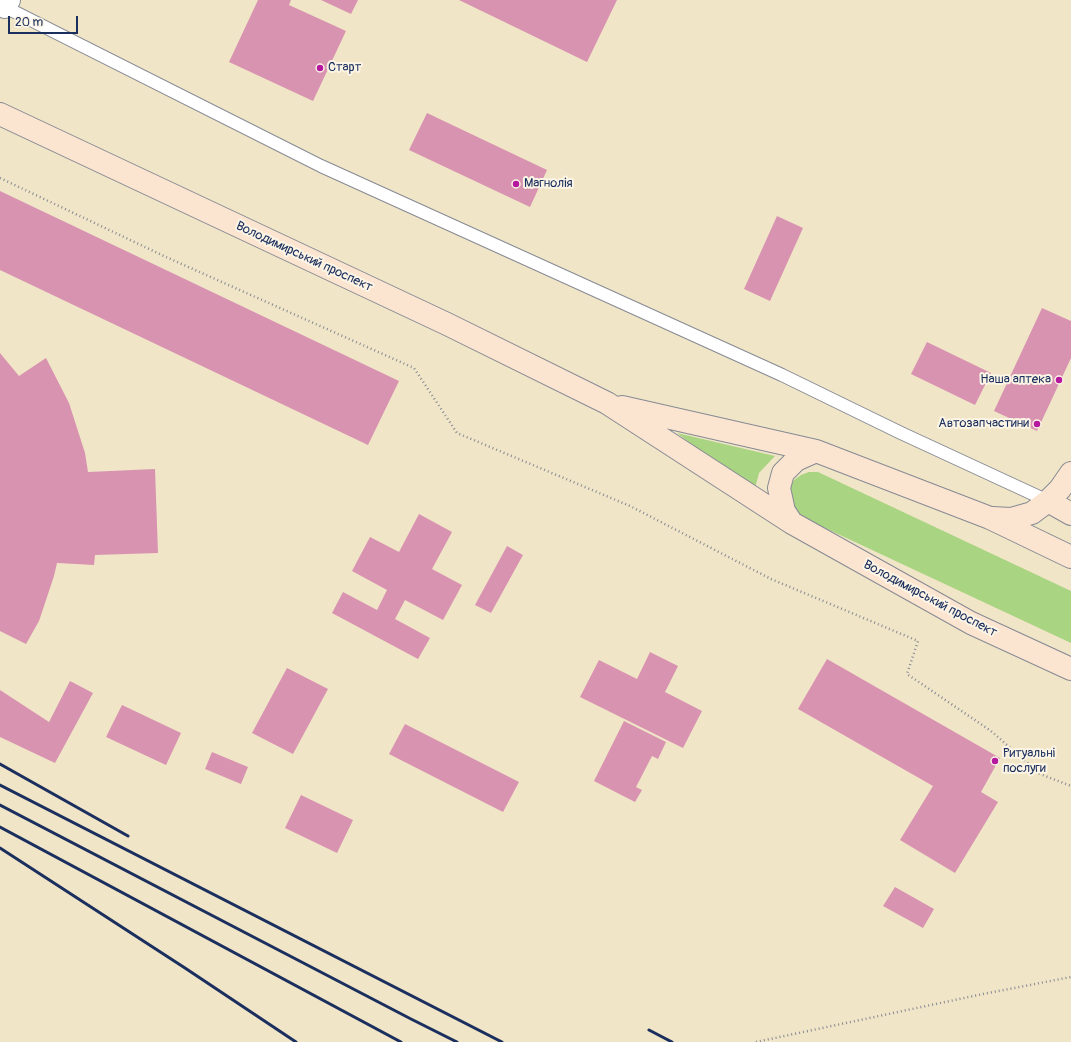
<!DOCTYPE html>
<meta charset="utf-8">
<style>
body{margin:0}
#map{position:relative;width:1071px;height:1042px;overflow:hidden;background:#f1e5c8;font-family:Pangolin,sans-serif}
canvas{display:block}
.scale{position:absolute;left:8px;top:16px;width:70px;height:18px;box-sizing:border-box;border:2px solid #1b2f5e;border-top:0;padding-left:5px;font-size:12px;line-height:14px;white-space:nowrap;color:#1b2f5e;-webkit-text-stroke:3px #fcf5e5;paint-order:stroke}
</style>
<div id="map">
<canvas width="1071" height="1042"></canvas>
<div class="scale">20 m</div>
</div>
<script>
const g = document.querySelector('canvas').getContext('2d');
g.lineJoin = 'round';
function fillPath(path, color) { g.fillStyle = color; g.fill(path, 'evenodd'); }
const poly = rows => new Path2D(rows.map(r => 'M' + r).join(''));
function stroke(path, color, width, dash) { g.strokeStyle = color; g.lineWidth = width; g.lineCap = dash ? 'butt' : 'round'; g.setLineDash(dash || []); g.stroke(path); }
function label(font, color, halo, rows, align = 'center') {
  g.font = font + ' Pangolin,sans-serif'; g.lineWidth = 4; g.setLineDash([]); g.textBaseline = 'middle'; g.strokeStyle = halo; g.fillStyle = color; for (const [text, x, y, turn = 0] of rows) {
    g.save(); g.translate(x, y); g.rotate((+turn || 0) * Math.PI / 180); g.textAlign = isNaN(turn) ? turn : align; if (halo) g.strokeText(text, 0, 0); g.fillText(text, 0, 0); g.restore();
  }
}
fillPath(poly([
 [677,433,775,456,759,473,754,492],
 [809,472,818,472,1071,591,1071,643,795,514,790,487,794,480,801,475]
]), '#a9d481');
fillPath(poly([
 [258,0,291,0,289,5,346,31,313,101,229,62],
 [321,0,358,0,351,14],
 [459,0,617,0,587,62],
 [427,113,547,170,530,207,409,150],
 [0,191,399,381,368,445,0,270],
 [777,216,803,228,770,301,744,289],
 [1042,308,1071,321,1071,358,1037,431,994,411],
 [927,342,991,373,975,405,911,374],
 [0,353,19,376,46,358,69,403,85,453,88,472,155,469,158,553,95,555,94,565,57,563,54,576,39,621,26,644,0,631],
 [419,514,452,532,432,569,462,585,443,620,405,600,395,619,430,638,418,659,332,613,343,592,377,610,387,590,352,571,370,537,399,552],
 [507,546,523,555,491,613,475,605],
 [650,652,678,666,665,692,702,711,683,748,580,697,599,660,637,679],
 [827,659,1000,758,981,792,998,802,955,873,900,840,933,786,798,709],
 [287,668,328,689,293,754,252,733],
 [70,681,93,693,55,763,0,737,0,690,49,722],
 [122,705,181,733,166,765,106,737],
 [624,721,666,742,658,759,652,756,636,787,642,790,635,802,594,781],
 [405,724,519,782,503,812,389,754],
 [212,752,248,767,241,784,205,769],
 [301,795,353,820,337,853,285,828],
 [895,887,934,909,923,928,883,906]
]), '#d893b0');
const lane = poly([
 [1,5,321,166,782,375,901,433,1048,501]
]);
const street = poly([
 [5,7,9,0]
]);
const secondary = poly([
 [0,114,447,324,607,403,792,523,971,623,1071,669],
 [622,407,816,451],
 [1048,501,1071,514],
 [992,518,1011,519,1032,513,1048,501,1060,489,1071,473],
 [792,523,784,511,779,488,783,473,796,460,816,451,990,518,1071,557]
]);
stroke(lane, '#868a93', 14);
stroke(street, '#868a93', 24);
stroke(secondary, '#868a93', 24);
stroke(poly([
 [0,178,166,257,414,368,457,433,630,506,771,579,918,641,907,674,991,731,1040,774,1071,786],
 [756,1042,983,994,1071,977]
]), '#868a93', 2.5, [1, 3]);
stroke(lane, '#fff', 12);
stroke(street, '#fff', 22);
stroke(secondary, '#fce5d0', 22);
stroke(poly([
 [0,764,128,836],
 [0,785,502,1042],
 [0,805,411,1019,457,1042],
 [0,827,401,1042],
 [0,848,185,968,296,1042],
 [649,1030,672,1042]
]), '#1b2f5e', 3);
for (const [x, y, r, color] of [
 [320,68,4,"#b5179e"],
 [516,184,4,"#b5179e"],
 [1059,380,4,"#b5179e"],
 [1037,424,4,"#b5179e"],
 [995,761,4,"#b5179e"]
]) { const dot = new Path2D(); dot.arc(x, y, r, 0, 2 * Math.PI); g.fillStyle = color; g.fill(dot); stroke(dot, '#fcf5e5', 1.5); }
label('13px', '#1b2f5e', '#fcf5e5', [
 ["Старт",328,68],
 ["Магнолія",524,184],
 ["Наша аптека",1051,380,"right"],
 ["Автозапчастини",1029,424,"right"],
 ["Ритуальні",1003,754],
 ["послуги",1003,769]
], 'left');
label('13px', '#1b2f5e', '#fcf5e5', [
 ["Володимирський проспект",304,257,25],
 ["Володимирський проспект",930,599,28]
]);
</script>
